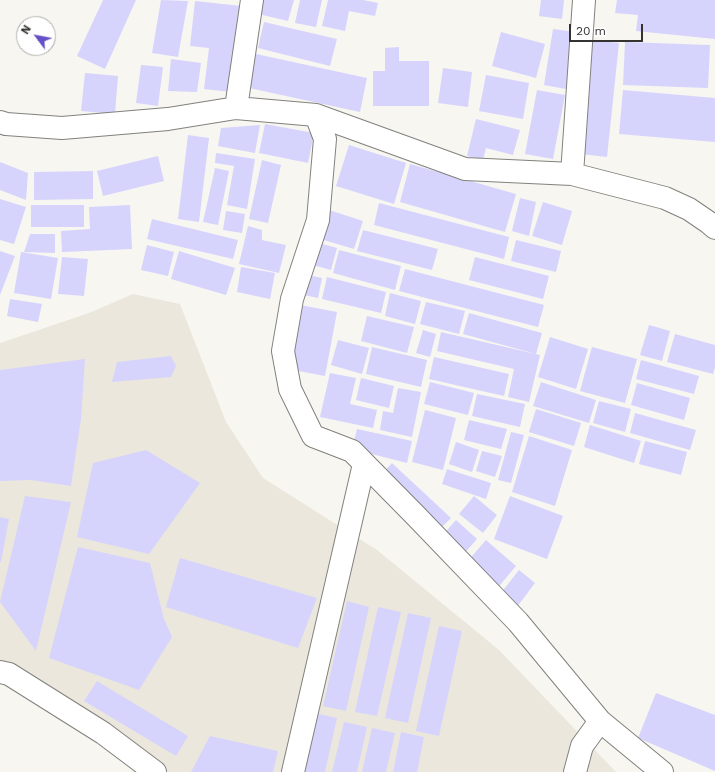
<!DOCTYPE html>
<style>
body{margin:0}
#map{position:relative;width:715px;height:772px;overflow:hidden;background:#f7f6f1;font-family:"Work Sans",sans-serif}
canvas{display:block}
.north{position:absolute;left:16px;top:16px;width:40px;height:40px;box-sizing:border-box;background:#fff;border:1px solid #aeadad;border-radius:50%;rotate:302deg;font-size:11px;font-weight:700;line-height:16px;text-align:center;color:#343332}
.north::after{content:'';display:block;margin:auto;width:14px;height:18px;background:#6650c9;clip-path:polygon(50% 0,100% 100%,50% 72%,0 100%)}
.scale{position:absolute;left:569px;top:24px;width:74px;height:18px;box-sizing:border-box;border:2px solid #343332;border-top:0;padding-left:5px;font-size:12px;line-height:14px;white-space:nowrap;color:#343332;-webkit-text-stroke:3px #fff;paint-order:stroke}
</style>
<div id="map">
<canvas width="715" height="772"></canvas>
<div class="north">N</div>
<div class="scale">20 m</div>
</div>
<script>
const g = document.querySelector('canvas').getContext('2d');
g.lineJoin = 'round';
function fillPath(path, color) { g.fillStyle = color; g.fill(path, 'evenodd'); }
const poly = rows => new Path2D(rows.map(r => 'M' + r).join(''));
function stroke(path, color, width, dash) { g.strokeStyle = color; g.lineWidth = width; g.lineCap = dash ? 'butt' : 'round'; g.setLineDash(dash || []); g.stroke(path); }
fillPath(poly([
 [133,294,180,304,226,422,263,478,377,550,499,650,616,772,167,772,129,739,0,663,0,343,89,313]
]), '#ebe7dd');
fillPath(poly([
 [103,0,136,0,105,69,77,56],
 [161,0,188,1,178,57,152,53],
 [258,0,294,0,288,21,254,13],
 [300,0,322,0,316,27,295,23],
 [328,0,363,0,378,3,375,16,349,11,345,31,322,26],
 [541,0,564,0,562,19,539,16],
 [617,0,715,0,715,39,636,31,638,15,615,13],
 [195,1,241,6,231,92,204,89,209,48,190,46],
 [264,22,337,39,330,66,258,48],
 [553,29,575,32,566,89,544,85],
 [501,32,545,44,536,78,492,66],
 [592,40,619,43,607,157,581,154],
 [625,42,710,45,708,88,623,85],
 [399,47,399,61,429,61,429,106,373,106,373,71,385,71,385,48],
 [256,54,367,78,360,112,249,88],
 [171,59,201,63,197,92,168,91],
 [141,65,163,67,158,106,136,103],
 [443,68,472,72,468,107,438,103],
 [85,73,118,76,115,114,81,111],
 [486,75,529,83,523,119,479,111],
 [537,90,565,95,553,159,525,154],
 [623,90,715,98,715,142,619,134],
 [476,119,520,130,513,155,486,148,483,160,467,156],
 [265,124,314,133,308,163,259,153],
 [260,125,255,153,218,146,221,128],
 [188,135,209,138,199,222,178,219],
 [349,145,406,163,394,204,336,186],
 [216,153,255,159,247,209,227,205,234,166,215,163],
 [158,156,164,181,103,196,97,171],
 [262,160,281,165,268,223,249,219],
 [0,162,28,173,26,200,0,190],
 [410,164,516,194,505,232,400,202],
 [215,168,229,171,218,225,203,222],
 [93,171,93,199,34,200,34,172],
 [520,198,536,202,529,236,512,231],
 [0,199,26,207,14,244,0,240],
 [543,202,572,211,562,245,532,236],
 [379,203,509,237,504,259,374,225],
 [31,205,84,205,84,227,31,227],
 [130,205,132,249,62,252,61,231,90,229,89,207],
 [326,209,363,221,354,249,317,238],
 [226,211,245,214,242,233,223,230],
 [152,219,238,240,233,259,147,239],
 [248,226,262,230,262,240,286,245,279,273,239,264],
 [363,230,438,249,432,270,357,251],
 [30,234,55,234,55,253,24,252],
 [516,240,561,251,556,272,511,261],
 [315,242,337,248,331,270,309,264],
 [147,245,174,252,168,276,141,270],
 [339,250,401,266,395,290,333,273],
 [0,251,15,256,0,295],
 [179,251,235,268,226,295,171,279],
 [21,252,58,258,51,299,14,293],
 [62,257,88,259,84,296,58,294],
 [475,257,549,276,543,299,469,280],
 [241,267,275,273,270,299,237,292],
 [405,269,544,305,538,327,399,291],
 [304,274,322,278,318,298,299,294],
 [327,277,386,292,381,313,322,299],
 [390,293,421,301,415,324,385,316],
 [10,299,42,304,38,322,7,316],
 [426,302,465,311,459,334,420,324],
 [300,305,337,312,325,376,288,369],
 [469,313,542,333,536,354,463,334],
 [367,316,414,327,407,353,361,341],
 [649,325,670,331,662,361,640,355],
 [423,330,436,334,430,357,416,353],
 [441,332,540,355,529,402,508,397,514,369,437,351],
 [675,334,715,345,715,367,713,374,667,362],
 [550,337,588,349,576,389,538,377],
 [338,340,369,348,362,374,331,365],
 [372,347,427,360,421,387,366,374],
 [592,347,637,359,625,403,580,391],
 [171,356,176,366,171,377,112,382,117,362],
 [434,357,509,374,504,396,429,379],
 [85,359,81,419,71,486,31,480,0,481,0,370],
 [641,360,699,376,694,394,636,379],
 [330,373,356,378,350,404,377,410,373,428,320,417],
 [361,378,394,386,389,408,356,400],
 [430,382,474,393,468,415,424,404],
 [541,382,596,400,589,423,533,406],
 [637,383,690,398,684,420,631,405],
 [398,388,421,392,412,437,380,430,383,411,393,413],
 [477,394,525,404,520,427,472,416],
 [599,401,631,409,625,432,593,423],
 [536,409,581,423,574,446,529,432],
 [425,410,456,418,443,470,412,462],
 [635,413,696,430,690,450,630,433],
 [469,420,507,429,501,449,464,440],
 [590,425,641,441,634,463,584,447],
 [357,429,412,441,407,463,352,449],
 [511,432,524,435,511,483,498,480],
 [529,436,572,450,555,506,512,492],
 [645,441,687,452,681,475,639,464],
 [456,442,479,450,472,472,449,464],
 [146,450,200,483,149,554,77,537,93,463],
 [482,451,502,456,495,477,476,471],
 [392,463,451,518,438,531,380,476],
 [447,469,491,483,486,499,442,484],
 [25,496,71,502,36,651,0,602],
 [474,496,497,515,483,533,459,514],
 [510,496,563,516,547,559,494,539],
 [0,517,9,519,1,562,0,562],
 [456,520,477,539,462,556,441,537],
 [486,540,516,566,496,590,466,563],
 [78,547,150,563,164,619,172,637,139,690,49,658],
 [180,558,317,598,298,648,166,607],
 [519,570,535,583,514,611,497,598],
 [347,601,369,607,346,711,323,706],
 [378,607,401,612,377,716,355,712],
 [408,613,431,618,408,723,385,718],
 [439,626,462,631,439,736,416,731],
 [97,681,188,736,176,756,84,701],
 [656,693,715,715,715,771,638,738],
 [314,713,337,718,325,772,301,772],
 [344,722,367,727,357,772,332,772],
 [372,728,395,733,386,772,362,772],
 [401,732,424,737,417,772,393,772],
 [210,736,278,751,273,772,191,772]
]), '#d6d4fc');
const minor = poly([
 [236,108,252,0],
 [316,115,465,169,572,174,665,198,689,209,708,222,715,228],
 [0,122,6,124,62,128,168,119,236,108,316,115,325,139,318,220,292,299,283,351,290,389,313,436,352,451,417,517,518,622,600,721,662,772],
 [572,174,584,0],
 [0,672,9,674,103,733,155,772],
 [293,772,364,464],
 [575,772,582,746,600,721]
]);
stroke(minor, '#82817d', 24);
stroke(minor, '#fff', 22);
</script>
